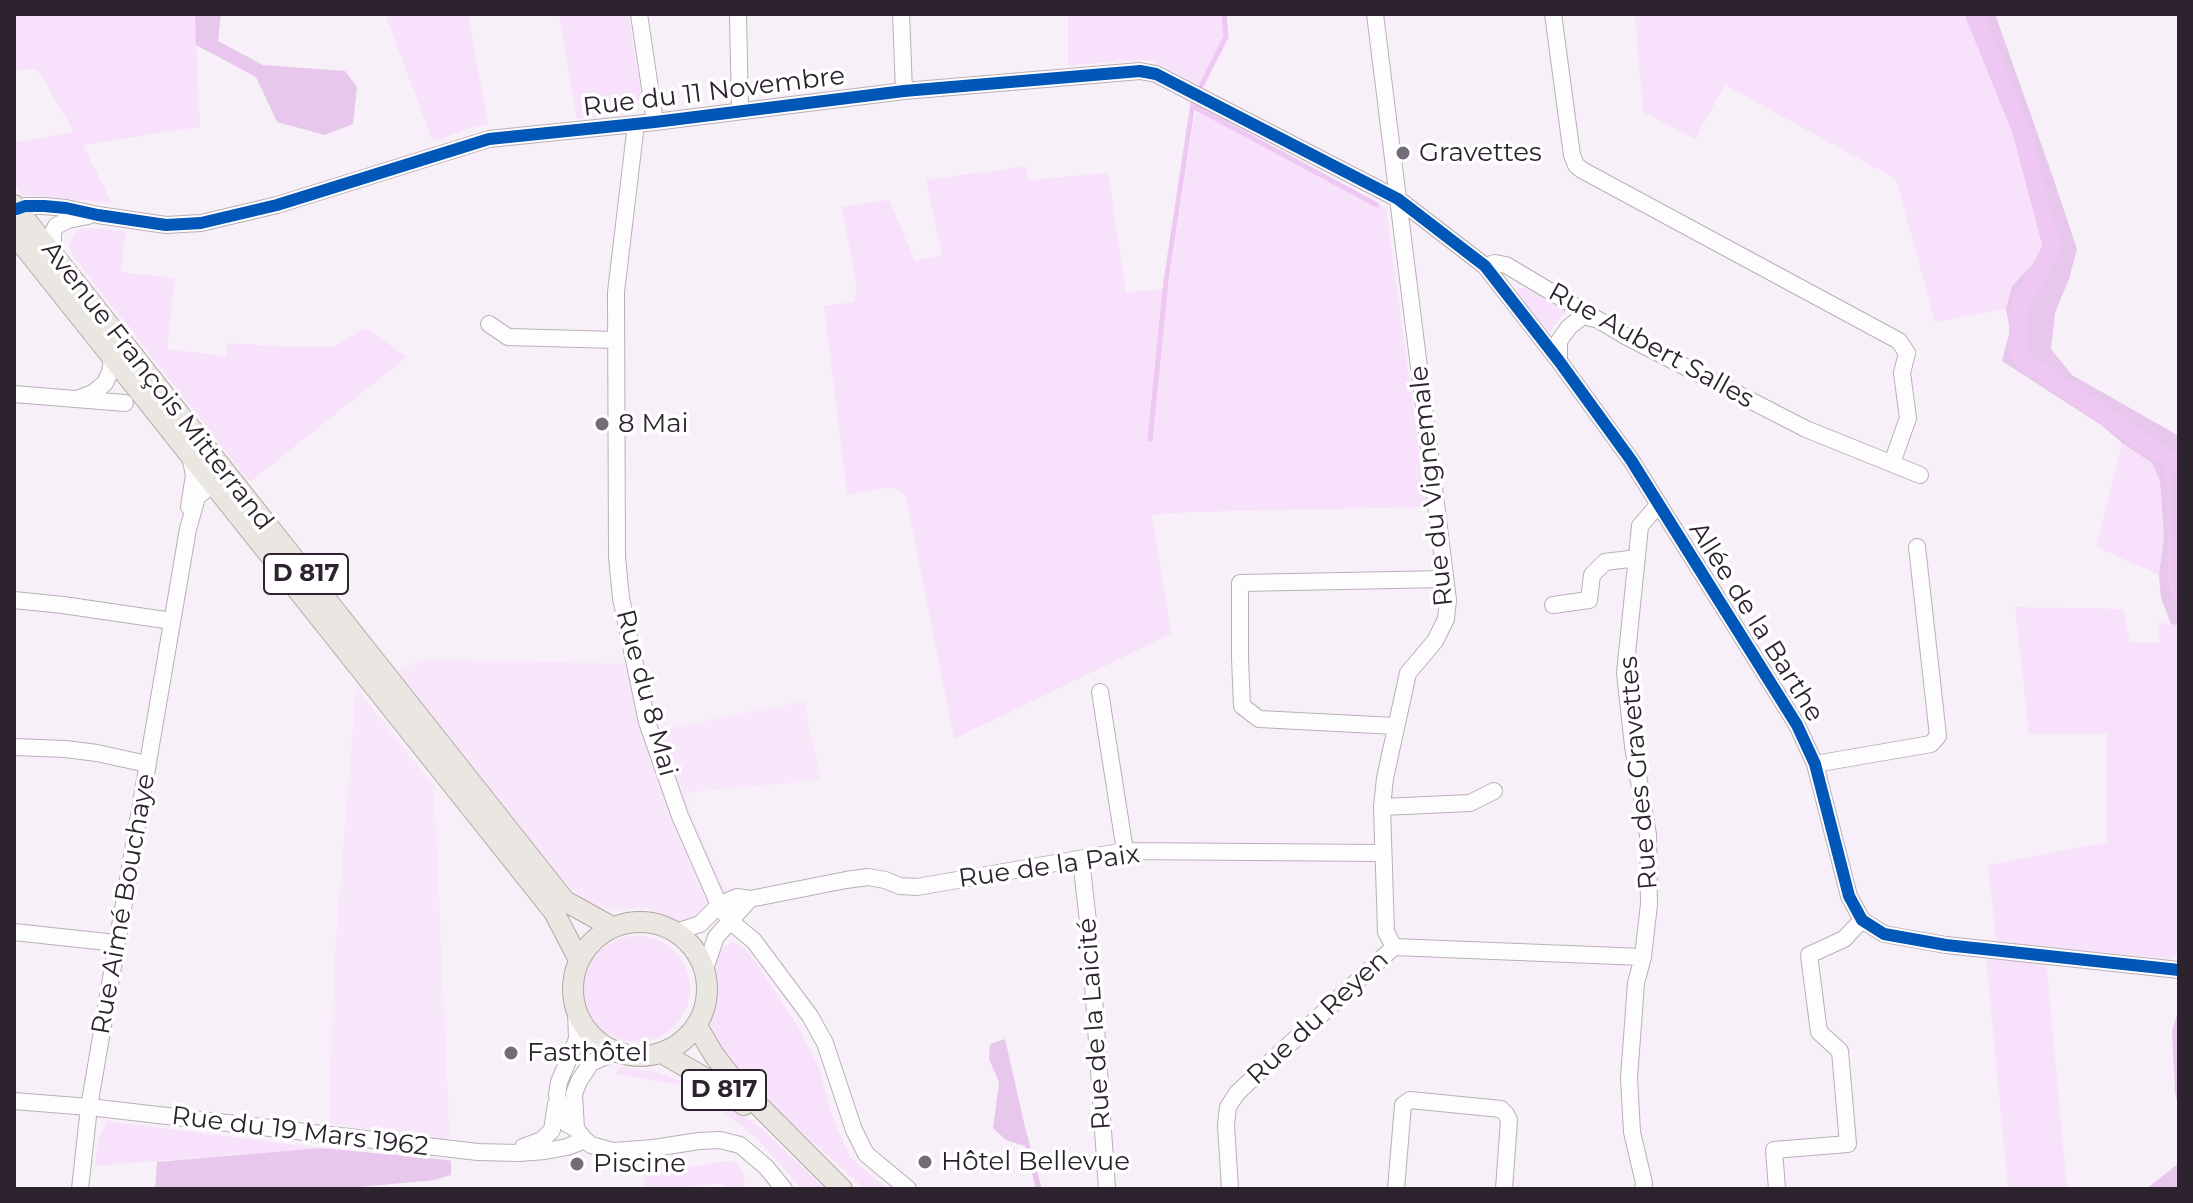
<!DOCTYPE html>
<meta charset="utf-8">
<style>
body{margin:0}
#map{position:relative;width:2193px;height:1203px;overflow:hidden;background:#f8f0f9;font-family:Montserrat,sans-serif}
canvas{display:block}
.frame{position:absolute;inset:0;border:16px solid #2c232e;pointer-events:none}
</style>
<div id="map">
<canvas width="2193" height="1203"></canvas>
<div class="frame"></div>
</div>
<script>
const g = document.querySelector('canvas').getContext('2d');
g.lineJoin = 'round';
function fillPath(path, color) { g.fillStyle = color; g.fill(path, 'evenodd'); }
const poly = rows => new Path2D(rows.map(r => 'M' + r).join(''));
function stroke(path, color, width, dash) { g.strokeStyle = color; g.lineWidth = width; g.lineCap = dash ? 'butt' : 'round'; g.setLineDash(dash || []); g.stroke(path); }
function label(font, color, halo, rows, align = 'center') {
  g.font = font + ' Montserrat,sans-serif'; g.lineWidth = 7; g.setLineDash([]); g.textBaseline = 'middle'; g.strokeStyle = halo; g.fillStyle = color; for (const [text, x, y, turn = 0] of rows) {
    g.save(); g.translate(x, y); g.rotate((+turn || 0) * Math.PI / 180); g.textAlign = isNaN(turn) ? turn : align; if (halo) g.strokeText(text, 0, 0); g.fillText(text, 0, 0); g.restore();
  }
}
fillPath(poly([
 [425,659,642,664,660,730,804,701,821,780,683,793,719,877,732,900,701,917,678,922,646,907,618,911,590,903,567,885,397,671],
 [356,687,434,786,450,1140,329,1124,334,963]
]), '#f8e7fa');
fillPath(poly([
 [14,14,195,14,200,127,83,145,112,203,22,195,14,183,14,142,74,132,37,69,14,71],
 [385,14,468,14,488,124,473,127,433,142],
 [559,14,628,14,642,99,622,115,577,119],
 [1068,14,1223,14,1226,37,1201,86,1150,60,1068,65],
 [1655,14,1966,14,2001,90,2029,173,2046,244,2033,264,2012,286,2006,309,1935,322,1896,179,1725,85,1695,139,1643,112,1635,17],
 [1198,105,1386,208,1427,507,1191,512,1152,515,1171,634,954,739,906,497,893,487,847,495,824,306,854,302,857,290,842,207,889,200,915,261,942,255,926,180,1026,166,1028,180,1108,173,1126,292,1168,289,1192,132],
 [93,228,126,231,121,272,175,278,167,349,226,356,227,343,292,347,334,347,365,328,407,357,250,482,72,255,69,247,71,239,78,229],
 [1520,288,1529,288,1569,311,1559,318,1550,333,1518,295,1517,289],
 [2122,443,2152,463,2160,481,2164,537,2159,575,2096,547],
 [2015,607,2123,609,2130,642,2160,643,2158,622,2179,626,2179,950,2171,959,2045,947,2067,1189,2008,1189,1986,959,1998,958,1988,865,2107,842,2107,734,2029,734],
 '584 989a53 53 0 1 1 106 0a53 53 0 1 1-106 0Z',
 [733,941,742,946,753,958,797,1025,819,1067,831,1114,850,1157,887,1189,865,1189,775,1108,717,1050,709,1022,717,957,724,947],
 [619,1067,656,1072,704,1089,762,1129,826,1189,802,1189,757,1138,721,1110,680,1085,616,1074],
 [107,1121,321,1148,95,1166,98,1140],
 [726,1161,737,1163,744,1176,745,1189,727,1189,720,1183,673,1189,645,1188,644,1176]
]), '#f8e1fb');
fillPath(poly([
 [195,14,221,14,218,41,263,65,345,71,357,87,353,124,325,135,277,122,256,77,196,45],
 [1966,14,1995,14,2048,163,2077,249,2069,279,2055,313,2051,349,2072,375,2179,436,2179,459,2166,450,2161,459,2179,472,2179,626,2171,624,2161,598,2159,575,2164,537,2160,481,2152,463,2122,443,2101,425,2002,361,2010,330,2006,309,2012,286,2033,264,2046,244,2029,173,2001,90],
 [2179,1008,2179,1109,2175,1092,2172,1031],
 [1005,1039,1025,1127,1042,1189,1036,1189,1025,1146,1006,1140,993,1128,999,1082,989,1059,990,1044],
 [321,1148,448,1160,451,1161,451,1175,435,1180,338,1189,155,1189,157,1162],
 [2179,1163,2179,1188,2146,1189]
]), '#e7c7eb');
stroke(poly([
 [1201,86,1226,37,1224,14],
 [1193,106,1377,205],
 [1150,439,1166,281,1193,103],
 [2168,459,2171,590,2179,604]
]), '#eec7f2', 5);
stroke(poly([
 [1974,14,2021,130,2052,247,2034,281,2022,299,2018,319,2018,353,2033,367,2179,466]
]), '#eec7f2', 18);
const minor = poly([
 [639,14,655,122],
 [738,14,740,110],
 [901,14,904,91],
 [1375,14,1448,600,1446,619,1435,641,1408,673,1385,778,1382,807,1386,932,1394,947],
 [1553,14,1572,155,1576,165,1582,170,1899,341,1907,353,1902,373,1908,418,1892,463],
 [636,124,616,292,617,557,621,598,647,722,680,816,719,905,730,921,754,941,810,1016,825,1043,854,1130,866,1154,908,1189],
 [17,209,25,206,44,206,66,208,98,215,166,225,201,223,277,205,489,139,655,122,904,91,1140,71,1156,74,1398,199,1485,266,1559,361,1631,460,1797,725,1815,764,1849,896,1862,920,1884,934,1946,945,2179,970],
 [53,254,53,232,56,226,68,220,88,216],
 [1485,266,1495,263,1506,265,1627,337,1806,429,1920,475],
 [489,324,508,337,616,340],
 [1559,361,1559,341,1569,327,1583,316,1595,319],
 [14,394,125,403],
 [77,399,93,393,105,383,110,372,112,359],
 [189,507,194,475,190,456],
 [14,600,63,605,172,621],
 [1553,605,1589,600,1592,575,1605,562,1637,558],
 [1100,692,1125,851],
 [1395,726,1259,719,1242,706,1240,658,1240,583,1445,579],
 [14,747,65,749,97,753,147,764],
 [1815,764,1931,744,1938,736,1917,547],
 [1382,807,1470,803,1494,791],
 [1081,859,1090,939,1107,1189],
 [14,932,116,943],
 [676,932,700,924,719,905,737,897,750,899],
 [705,969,716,937,750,899,846,880,868,877,885,880,900,886,917,887,1125,851,1382,853],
 [576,1011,577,1039,559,1082,557,1095,562,1114,567,1124,576,1129],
 [615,1052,591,1063,579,1081,574,1094,576,1129,585,1140,591,1145,613,1151,654,1148,699,1141,720,1140,740,1145,766,1167,784,1189],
 [14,1101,89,1107,478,1152,519,1153,545,1151,567,1147,585,1140],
 [523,1147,542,1140,552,1130,556,1104],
 [80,1189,89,1107,188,529,197,497,213,484],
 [1230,1189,1226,1125,1228,1107,1237,1093,1394,947,1643,957],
 [1396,1189,1403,1105,1410,1100,1501,1109,1506,1114,1509,1120,1504,1189],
 [1643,1189,1644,1183,1632,1132,1629,1078,1636,983,1643,957,1649,904,1648,835,1633,746,1625,673,1640,526,1658,505],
 [1777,1189,1774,1150,1848,1144,1840,1051,1819,1032,1809,955,1844,939,1862,920]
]);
const major = poly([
 [14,205,565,901,612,927],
 [14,234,554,912,579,960],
 '573 989a67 67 0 1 1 134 0a67 67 0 1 1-134 0Z',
 [697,1026,714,1055,735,1082,842,1189],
 [662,1053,710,1081,744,1105]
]);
stroke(minor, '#b8afb9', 18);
stroke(major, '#b1a8a2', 22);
stroke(minor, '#fefdfe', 16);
stroke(major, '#eae7e2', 20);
stroke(poly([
 [17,209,25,206,44,206,66,208,98,215,166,225,201,223,277,205,489,139,655,122,904,91,1140,71,1156,74,1398,199,1485,266,1559,361,1631,460,1797,725,1815,764,1849,896,1862,920,1884,934,1946,945,2179,970]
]), '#0057b8', 12);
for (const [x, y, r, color] of [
 [1403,153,8,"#736b75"],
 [602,424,8,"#736b75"],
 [511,1053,8,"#736b75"],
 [925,1162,8,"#736b75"],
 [577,1164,8,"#736b75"]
]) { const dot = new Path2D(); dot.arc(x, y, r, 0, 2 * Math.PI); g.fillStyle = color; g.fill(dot); stroke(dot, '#fff', 3); }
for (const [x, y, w] of [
 [306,574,84],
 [724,1090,84]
]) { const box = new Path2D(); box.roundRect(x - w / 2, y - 20, w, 40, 6); g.fillStyle = '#fff'; g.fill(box); stroke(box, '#2c232e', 2); }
label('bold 24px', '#2c232e', null, [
 ["D 817",306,574],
 ["D 817",724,1090]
]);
label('26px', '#2c232e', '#fff', [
 ["Rue du 11 Novembre",714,92,-7],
 ["Rue Aubert Salles",1651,346,29],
 ["Avenue François Mitterrand",157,386,52],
 ["Rue du Vignemale",1432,486,-96],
 ["Allée de la Barthe",1756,622,58],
 ["Rue du 8 Mai",646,693,75],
 ["Rue des Gravettes",1639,773,-95],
 ["Rue de la Paix",1049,867,-8],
 ["Rue Aimé Bouchaye",124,904,-80],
 ["Rue du Reyen",1318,1018,-43],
 ["Rue de la Laicité",1095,1024,-94],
 ["Rue du 19 Mars 1962",300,1132,7]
]);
label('26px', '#2c232e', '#fff', [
 ["Gravettes",1419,153],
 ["8 Mai",618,424],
 ["Fasthôtel",527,1053],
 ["Hôtel Bellevue",941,1162],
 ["Piscine",593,1164]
], 'left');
</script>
